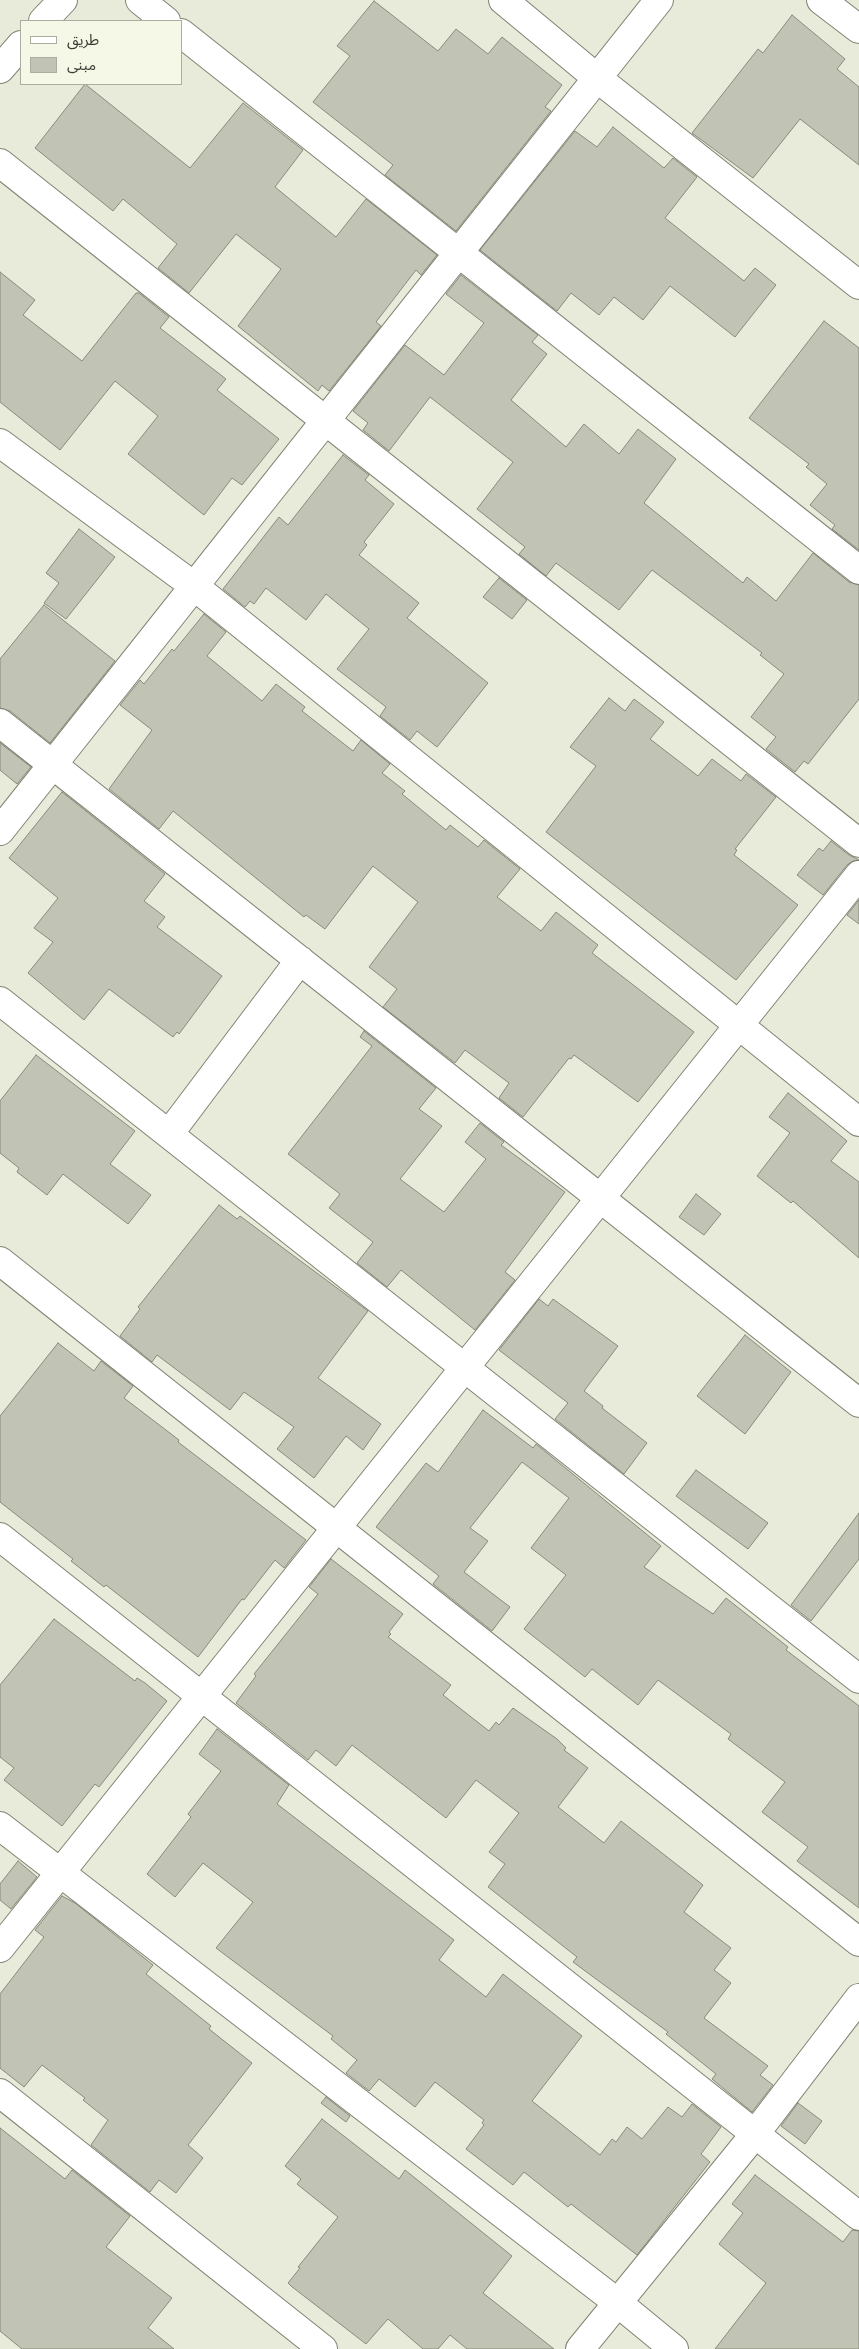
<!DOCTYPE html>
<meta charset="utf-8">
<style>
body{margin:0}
#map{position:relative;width:859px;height:2349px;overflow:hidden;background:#e9ebda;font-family:"Fira Sans","Noto Sans Arabic",sans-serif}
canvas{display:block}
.legend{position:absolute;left:20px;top:20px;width:162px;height:65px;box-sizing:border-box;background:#f6f8e7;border:1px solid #acada0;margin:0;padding:6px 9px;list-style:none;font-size:15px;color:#3c3c36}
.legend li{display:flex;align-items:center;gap:10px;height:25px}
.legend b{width:25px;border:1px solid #acada0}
</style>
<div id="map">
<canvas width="859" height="2349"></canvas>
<ul class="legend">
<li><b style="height:6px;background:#fff"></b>طريق</li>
<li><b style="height:14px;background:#c1c3b4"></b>مبنى</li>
</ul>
</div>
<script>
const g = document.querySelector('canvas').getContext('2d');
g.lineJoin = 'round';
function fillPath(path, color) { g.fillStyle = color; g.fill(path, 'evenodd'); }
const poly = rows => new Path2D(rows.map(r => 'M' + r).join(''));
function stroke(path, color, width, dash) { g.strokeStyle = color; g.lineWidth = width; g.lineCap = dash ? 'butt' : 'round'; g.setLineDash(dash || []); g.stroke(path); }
const building = poly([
 [374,1,438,51,456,29,488,54,502,37,562,85,545,107,551,111,456,231,385,175,393,165,313,102,350,56,337,46,374,1],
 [792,15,845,59,837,69,859,87,859,165,800,119,753,178,692,133,758,49,763,53,792,15],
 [85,84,190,168,243,103,303,150,275,187,336,237,366,199,437,255,421,275,416,270,376,322,381,326,329,391,322,385,318,391,238,326,281,269,236,234,189,293,158,268,177,244,123,199,113,211,35,148,85,84],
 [613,127,664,168,673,158,697,177,665,218,744,281,755,268,776,285,735,337,670,286,643,320,614,297,599,315,571,293,557,311,480,250,575,131,597,147,613,127],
 [0,272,35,300,23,315,82,361,136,293,139,293,169,317,160,328,226,379,217,390,279,439,242,485,232,478,204,515,128,454,158,416,115,381,60,450,0,402,0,272],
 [461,275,538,335,532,342,547,354,511,400,566,447,584,424,619,454,638,429,676,459,644,503,743,583,747,577,776,601,813,553,849,582,859,585,859,699,808,764,804,761,795,772,766,749,776,737,751,717,784,674,760,655,762,653,652,570,619,610,556,563,546,576,519,554,525,547,477,509,513,462,430,397,389,451,363,430,368,423,353,411,405,345,444,375,484,323,446,294,461,275],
 [824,321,859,348,859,550,832,529,835,525,810,505,827,484,806,467,809,464,749,418,824,321],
 [343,455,369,475,365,480,394,504,364,542,367,545,359,555,419,603,407,618,488,683,437,747,417,731,410,740,380,716,386,707,337,669,369,629,326,594,306,620,266,588,254,604,250,601,245,607,223,589,279,517,288,525,343,455],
 [79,529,115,557,66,619,44,603,59,583,46,573,79,529],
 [499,578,527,600,512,619,483,597,499,578],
 [44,605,115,661,50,743,10,711,0,708,0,659,44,605],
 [204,614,226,632,207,656,262,701,276,684,305,707,302,711,353,751,361,740,390,764,382,773,405,791,402,794,446,830,450,825,478,847,484,840,520,869,497,897,541,931,556,912,598,945,592,953,694,1032,638,1102,574,1055,571,1059,569,1058,523,1117,499,1098,509,1083,465,1050,455,1063,383,1007,397,989,369,967,418,902,373,866,325,929,306,915,304,917,173,811,159,829,109,789,152,730,120,705,140,680,144,684,172,649,174,651,204,614],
 [609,698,625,711,634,699,664,722,650,739,698,776,712,759,741,781,746,774,776,797,735,849,737,850,734,855,798,905,736,980,546,832,596,766,570,747,609,698],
 [0,743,31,767,17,784,0,770,0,743],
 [62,792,165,874,144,901,165,917,157,927,222,976,179,1034,177,1032,173,1037,109,989,84,1020,28,973,53,942,34,928,58,898,9,858,62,792],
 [831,841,849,855,859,860,853,861,847,865,823,895,797,875,819,848,823,851,831,841],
 [859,900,859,924,847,915,859,900],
 [364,1031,436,1088,419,1109,442,1126,400,1179,444,1212,486,1159,465,1142,480,1123,504,1142,501,1145,565,1192,505,1272,515,1280,475,1330,401,1270,387,1287,357,1263,373,1242,329,1208,340,1194,288,1154,372,1046,360,1037,364,1031],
 [36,1055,135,1131,110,1164,151,1195,128,1224,63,1174,47,1195,17,1172,19,1168,0,1153,0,1101,36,1055],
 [788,1093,847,1141,831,1161,859,1182,859,1258,793,1201,791,1203,757,1176,790,1133,769,1117,788,1093],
 [696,1194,721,1214,704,1235,679,1217,696,1194],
 [219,1205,237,1219,240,1216,368,1311,318,1378,381,1424,363,1450,346,1436,314,1478,277,1449,294,1427,244,1392,230,1410,157,1355,152,1362,120,1336,140,1309,138,1307,219,1205],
 [539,1299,548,1306,553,1299,618,1346,584,1391,603,1406,602,1408,647,1443,624,1474,555,1419,568,1403,499,1350,539,1299],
 [745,1335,791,1372,745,1434,697,1396,745,1335],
 [58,1343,94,1371,101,1361,133,1386,124,1398,179,1440,178,1442,306,1540,284,1568,275,1560,244,1600,242,1599,198,1657,106,1585,104,1587,71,1561,73,1559,0,1502,0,1416,58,1343],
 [483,1410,533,1448,536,1444,661,1546,644,1567,713,1614,726,1598,788,1647,786,1650,859,1706,859,1908,797,1861,808,1847,762,1812,785,1782,728,1739,731,1734,658,1680,638,1705,592,1669,585,1677,524,1629,566,1575,531,1548,569,1498,522,1462,470,1528,488,1541,464,1572,510,1607,492,1631,433,1584,439,1576,376,1527,426,1463,438,1472,483,1410],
 [696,1470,768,1523,748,1549,676,1496,696,1470],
 [859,1513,859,1559,811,1621,791,1605,859,1513],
 [331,1559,403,1614,389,1632,391,1634,388,1637,451,1685,443,1695,489,1731,496,1722,499,1725,513,1708,557,1739,566,1748,564,1750,588,1768,558,1807,604,1843,621,1821,703,1885,684,1912,731,1948,714,1970,731,1983,704,2018,768,2066,760,2075,773,2085,752,2112,712,2079,716,2074,666,2034,668,2032,573,1962,577,1957,488,1887,505,1864,489,1852,519,1813,476,1780,446,1818,352,1745,336,1766,316,1750,308,1760,236,1703,256,1676,254,1674,318,1594,309,1587,331,1559],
 [54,1619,135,1681,137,1678,145,1683,167,1701,99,1787,95,1784,62,1826,4,1780,14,1768,0,1757,0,1685,54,1619],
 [217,1729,289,1785,277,1804,454,1940,439,1960,486,1997,503,1974,582,2036,532,2101,600,2155,612,2139,616,2142,627,2127,642,2139,668,2107,682,2117,692,2104,721,2127,701,2154,710,2162,637,2255,571,2204,568,2207,524,2172,513,2185,466,2149,484,2125,482,2123,484,2120,435,2082,415,2107,379,2079,369,2091,346,2073,357,2060,331,2039,333,2036,216,1948,253,1902,203,1863,175,1897,147,1874,191,1817,188,1814,221,1771,199,1754,217,1729],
 [18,1861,37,1877,11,1909,0,1900,0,1884,18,1861],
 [62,1896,75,1903,153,1965,146,1974,211,2026,209,2029,252,2063,188,2145,203,2158,176,2193,159,2180,150,2192,91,2145,108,2120,83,2100,85,2098,42,2065,24,2087,0,2068,0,1994,44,1937,35,1930,62,1896],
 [326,2097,350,2116,346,2122,321,2103,326,2097],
 [798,2103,822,2121,805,2144,781,2126,798,2103],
 [322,2119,399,2179,405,2170,512,2256,483,2293,554,2349,467,2349,450,2335,438,2349,423,2349,388,2319,366,2344,291,2286,288,2283,300,2268,298,2267,338,2217,297,2184,301,2179,285,2166,322,2119],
 [0,2128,65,2179,72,2170,130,2216,106,2247,172,2298,148,2328,174,2349,22,2349,0,2331,0,2128],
 [755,2175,843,2242,852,2230,859,2231,859,2349,715,2349,766,2283,719,2244,743,2213,732,2204,755,2175]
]);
fillPath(building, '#c1c3b4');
stroke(building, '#888a7b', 1);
const street = poly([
 [140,0,166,21],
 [503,0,597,78,859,285],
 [821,0,859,29],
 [43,21,63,0],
 [181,33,859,570],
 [0,69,21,45],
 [0,163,859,843],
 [0,443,194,586,859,1122],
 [0,723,859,1403],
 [0,831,659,0],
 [0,1001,859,1679],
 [169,1134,300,960],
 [0,1261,859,1942],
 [0,1537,859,2216],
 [0,1826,618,2303,674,2349],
 [0,1948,859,875],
 [0,2093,323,2349],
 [580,2349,755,2134,859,1998]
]);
stroke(street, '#808273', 30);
stroke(street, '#fff', 28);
</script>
